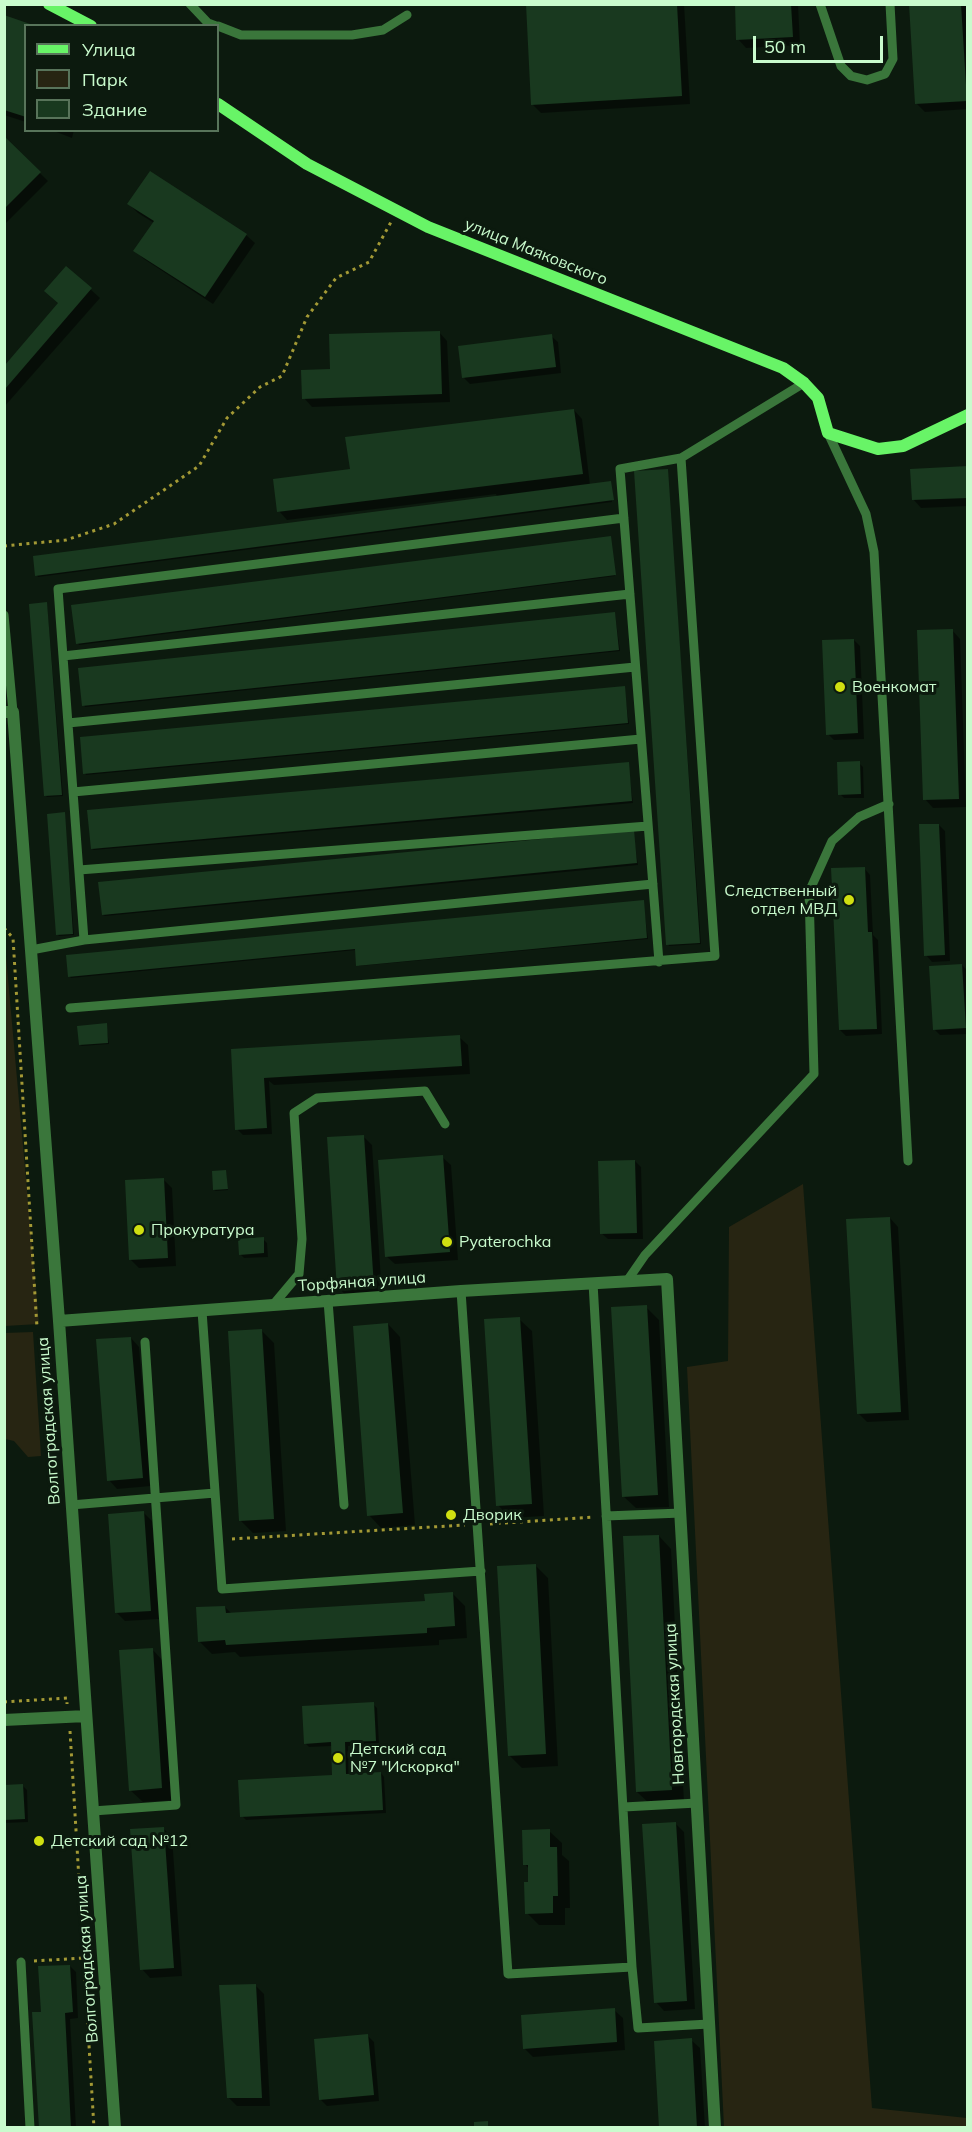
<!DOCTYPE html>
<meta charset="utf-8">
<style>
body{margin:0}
#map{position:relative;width:972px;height:2132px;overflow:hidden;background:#0c1a0e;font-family:Mulish,sans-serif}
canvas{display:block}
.frame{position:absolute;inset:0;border:6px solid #c9fbcd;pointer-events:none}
.legend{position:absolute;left:24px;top:24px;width:195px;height:108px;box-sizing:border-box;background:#0c1a0e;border:2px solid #58745a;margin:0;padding:8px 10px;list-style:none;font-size:18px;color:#c9fbcd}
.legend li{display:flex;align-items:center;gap:12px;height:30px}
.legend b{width:30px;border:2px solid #58745a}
.scale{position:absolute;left:753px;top:36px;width:130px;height:27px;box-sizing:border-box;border:3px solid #c9fbcd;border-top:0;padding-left:8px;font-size:18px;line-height:21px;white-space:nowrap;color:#c9fbcd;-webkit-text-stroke:4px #0c1a0e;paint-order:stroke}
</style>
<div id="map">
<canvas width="972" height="2132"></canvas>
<div class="frame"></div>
<ul class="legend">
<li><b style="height:8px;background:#68f467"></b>Улица</li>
<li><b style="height:16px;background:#272512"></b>Парк</li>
<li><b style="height:16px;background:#19391f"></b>Здание</li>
</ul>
<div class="scale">50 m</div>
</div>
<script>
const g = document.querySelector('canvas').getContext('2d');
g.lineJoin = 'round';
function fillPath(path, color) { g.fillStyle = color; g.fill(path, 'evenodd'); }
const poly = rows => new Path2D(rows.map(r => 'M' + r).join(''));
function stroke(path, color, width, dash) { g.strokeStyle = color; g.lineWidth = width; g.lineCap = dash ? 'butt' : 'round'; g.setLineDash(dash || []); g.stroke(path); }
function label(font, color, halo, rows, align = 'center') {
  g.font = font + ' Mulish,sans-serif'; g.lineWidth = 6; g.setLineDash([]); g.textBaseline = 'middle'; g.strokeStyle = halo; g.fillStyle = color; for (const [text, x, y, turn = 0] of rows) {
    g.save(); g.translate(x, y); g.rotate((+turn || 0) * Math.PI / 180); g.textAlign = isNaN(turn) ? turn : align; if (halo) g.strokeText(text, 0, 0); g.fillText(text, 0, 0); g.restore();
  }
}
fillPath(poly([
 [4,945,5,945,39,1324,5,1326],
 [803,1184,872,2108,967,2118,967,2127,724,2127,687,1367,728,1361,729,1227],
 [33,1332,41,1456,28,1457,14,1441,5,1439,4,1333]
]), '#272512');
fillPath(poly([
 [527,4,684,4,690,104,541,113,533,105],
 [736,4,798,4,800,45,746,48,738,39],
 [910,4,968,4,968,109,925,112,916,103],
 [4,16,26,26,26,122,4,115],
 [51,130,74,130,72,138],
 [4,138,48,181,5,224,4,224],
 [129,204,246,235,255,243,213,304,144,259,135,251,154,223,138,213],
 [67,268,100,298,4,407,4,367,59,304],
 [439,332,447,341,450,402,312,407,304,398,332,370],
 [551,336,558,342,561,373,470,384,464,378],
 [574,410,582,419,590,485,610,482,612,502,38,577,37,575,497,497,496,494,287,520,279,511,351,471],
 [968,468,968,506,921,508,913,499],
 [667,470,701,944,669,946,668,944],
 [610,538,615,576,79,645,78,643],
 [47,604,63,796,47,797,45,795],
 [615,614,620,651,85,707,84,705],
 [952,630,960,639,966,807,933,808,925,799],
 [854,640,860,646,864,739,834,740,828,734],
 [624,687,629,724,86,775,85,773],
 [859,763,863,767,864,798,844,798,840,794],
 [628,764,633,803,94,850,92,849],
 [64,814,74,935,59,936,57,934],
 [939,825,945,831,950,961,932,962,926,955],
 [633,832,638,865,105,916,103,915],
 [864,868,870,875,873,935,878,940,882,1034,846,1036,840,1030],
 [643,901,648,939,359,966,356,950,71,978,69,976],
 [962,965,968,971,968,1034,940,1035,934,1029],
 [106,1025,109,1044,82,1046,80,1045],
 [459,1037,468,1045,470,1074,274,1085,269,1081,272,1134,243,1135,237,1129,232,1050],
 [363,1136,372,1145,382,1295,347,1297,339,1288],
 [442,1157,451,1165,458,1260,395,1264,386,1256],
 [635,1161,641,1167,643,1239,608,1239,601,1233],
 [226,1172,228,1190,216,1191,214,1190],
 [164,1180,172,1188,176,1266,139,1268,130,1259],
 [890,1218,898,1227,909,1420,867,1422,859,1414],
 [263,1239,267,1243,268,1257,244,1258,240,1254],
 [646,1307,659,1320,669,1507,636,1508,623,1496],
 [519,1319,532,1331,544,1516,510,1518,498,1505],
 [388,1324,400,1337,415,1525,381,1528,369,1515],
 [262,1331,274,1343,286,1531,253,1533,241,1521],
 [131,1338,139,1347,151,1486,117,1489,109,1480],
 [144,1513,152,1521,159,1619,125,1621,116,1612],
 [659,1536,671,1549,684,1802,650,1804,637,1792],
 [535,1565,548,1578,558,1766,522,1768,509,1755],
 [453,1594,465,1606,467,1638,439,1640,439,1645,240,1657,235,1652,212,1654,199,1641,225,1607,232,1614,426,1602],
 [152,1649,164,1662,174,1800,143,1802,130,1790],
 [373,1704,377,1708,379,1744,348,1746,349,1775,381,1773,384,1777,386,1813,246,1820,242,1816,334,1777,332,1746,309,1747,305,1743],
 [4,1783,5,1786,23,1786,27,1790,28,1822,4,1823],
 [675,1823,684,1832,695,2009,664,2011,656,2002],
 [163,1828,172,1837,182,1976,150,1978,142,1969],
 [549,1831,562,1843,562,1855,569,1861,570,1908,565,1908,565,1925,539,1925,527,1913,529,1869,525,1864],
 [70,1966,76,1972,78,2018,70,2019,76,2128,40,2128,43,2013],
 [256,1986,264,1994,270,2106,237,2106,228,2097],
 [614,2010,623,2018,625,2050,533,2057,524,2048],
 [368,2036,374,2042,379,2101,327,2106,321,2100],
 [691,2040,700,2048,705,2128,661,2128]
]), '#0007');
fillPath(poly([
 [526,4,677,4,682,96,531,105],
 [735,4,791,4,793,37,736,40],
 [909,4,961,4,967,101,915,104],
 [4,15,33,25,26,26,26,117,4,110],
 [4,136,41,172,4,209],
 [150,171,247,234,205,297,133,251,154,221,127,204],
 [66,266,92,288,5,389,5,365,58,303,44,291],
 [440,331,442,394,302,399,301,370,330,369,329,334],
 [552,334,556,367,462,378,458,346],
 [574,409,583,474,277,512,273,479,350,469,345,437],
 [968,466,968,498,912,500,910,469],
 [668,469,700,943,666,945,634,471],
 [611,481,614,500,35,576,33,556],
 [611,536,616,575,76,644,71,605],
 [47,602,62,795,44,796,29,604],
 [615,612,619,650,82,706,78,668],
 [953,629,959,799,923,800,917,630],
 [854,639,858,733,826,735,822,640],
 [625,686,628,723,83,774,80,737],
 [860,761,861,794,838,795,837,762],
 [629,762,632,801,91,849,87,810],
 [65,812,73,934,56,935,47,814],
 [919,824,939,824,945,955,924,956],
 [634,830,637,863,102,915,98,882],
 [865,867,868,932,872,932,877,1029,839,1030,831,868],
 [644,900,647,938,356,966,355,949,68,977,66,955],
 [962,964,966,1028,933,1030,929,966],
 [107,1023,108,1043,79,1045,77,1026],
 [460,1035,462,1066,264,1078,267,1128,235,1130,231,1049],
 [364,1135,374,1287,337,1289,327,1137],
 [443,1155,450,1252,385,1257,378,1160],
 [635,1160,637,1233,600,1234,598,1161],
 [226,1170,228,1189,213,1190,212,1171],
 [164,1178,168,1258,129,1260,125,1180],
 [890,1217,901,1412,857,1414,846,1219],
 [264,1237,264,1253,239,1255,238,1239],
 [647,1305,658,1495,622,1497,611,1307],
 [520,1317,532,1504,496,1506,484,1319],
 [388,1323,403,1513,367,1516,353,1326],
 [262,1329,274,1519,239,1521,228,1331],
 [131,1337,143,1478,107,1481,96,1339],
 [144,1511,151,1611,115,1613,108,1514],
 [659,1535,672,1790,636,1792,623,1536],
 [536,1564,546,1754,508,1756,497,1566],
 [453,1592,455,1626,427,1628,427,1633,226,1645,225,1640,198,1642,196,1607,225,1606,226,1613,425,1601,424,1594],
 [153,1648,162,1788,129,1791,119,1650],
 [374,1702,376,1741,345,1742,346,1774,381,1772,383,1810,240,1817,238,1780,332,1775,331,1742,304,1744,302,1706],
 [23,1784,25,1819,4,1820,4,1785],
 [676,1822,687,2001,654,2003,642,1824],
 [164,1827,174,1968,140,1970,130,1829],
 [550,1829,550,1847,557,1847,558,1896,553,1896,553,1913,525,1914,524,1882,528,1882,528,1865,523,1865,522,1830],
 [70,1965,73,2012,65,2013,71,2128,39,2128,32,2012,41,2012,38,1966],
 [256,1984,262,2098,227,2098,219,1985],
 [615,2008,617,2042,523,2049,521,2015],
 [368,2034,374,2095,319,2100,314,2039],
 [692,2038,697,2128,659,2128,654,2041],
 [488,2121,488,2128,474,2128,474,2122]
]), '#19391f');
stroke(poly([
 [4,546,66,540,114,524,199,466,227,418,260,387,282,376,307,317,336,278,369,262,391,222],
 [4,928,13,938,37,1328],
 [490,1524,594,1517],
 [232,1539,465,1525],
 [4,1702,67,1698,67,1704],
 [70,1731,94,2128],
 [34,1961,83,1958]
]), '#a39935', 3, [3, 4.5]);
stroke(poly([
 [190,4,208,23,216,26],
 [820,4,841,66,851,76,867,80,885,74,893,59,890,4],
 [218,26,241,35,352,35,383,30,407,15],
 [828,433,866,514,874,552,908,1161],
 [4,615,13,712],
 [63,656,630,594],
 [68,723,635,667],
 [73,792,641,739],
 [79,870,648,826],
 [84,940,58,589,624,518],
 [31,950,84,940,653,884],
 [659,962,620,469,681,458],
 [70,1008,715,956,681,458,804,383],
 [627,1281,645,1255,814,1074,809,892,832,841,859,817,889,804],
 [593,1283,632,1967],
 [461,1291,508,1974,632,1967,638,2028,709,2024],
 [328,1301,344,1505],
 [273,1305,299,1274,302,1239,294,1113,317,1098,425,1091,445,1124],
 [202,1311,222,1589,481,1571],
 [71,1505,215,1493],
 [606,1516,681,1513],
 [624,1807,697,1803],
 [93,1811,176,1805,145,1342],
 [21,1962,30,2128]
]), '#3a763b', 9);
stroke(poly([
 [4,712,13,712,59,1321,115,2128],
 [59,1321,461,1291,667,1279,715,2128],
 [4,1720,86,1716]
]), '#3a763b', 12);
stroke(poly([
 [49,4,91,26],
 [218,104,307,164,428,227,783,368,804,383,818,398,828,433,878,449,903,446,968,415]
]), '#68f467', 12);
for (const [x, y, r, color] of [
 [840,687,6,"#d0df11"],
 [849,900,6,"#d0df11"],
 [139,1230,6,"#d0df11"],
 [447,1242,6,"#d0df11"],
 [451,1515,6,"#d0df11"],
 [338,1758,6,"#d0df11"],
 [39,1841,6,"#d0df11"]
]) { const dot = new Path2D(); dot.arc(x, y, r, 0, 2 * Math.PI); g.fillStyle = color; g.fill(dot); stroke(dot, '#0c1a0e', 2); }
label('16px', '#c9fbcd', '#0c1a0e', [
 ["улица Маяковского",536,252,22],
 ["Торфяная улица",362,1282,-4],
 ["Волгоградская улица",49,1421,-94],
 ["Новгородская улица",675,1704,-93],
 ["Волгоградская улица",87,1959,-94]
]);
label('16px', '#c9fbcd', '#0c1a0e', [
 ["Военкомат",852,687],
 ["Следственный",837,891,"right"],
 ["отдел МВД",837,909,"right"],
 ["Прокуратура",151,1230],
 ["Pyaterochka",459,1242],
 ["Дворик",463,1515],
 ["Детский cад",350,1749],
 ["№7 \"Искорка\"",350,1767],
 ["Детский cад №12",51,1841]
], 'left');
</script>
